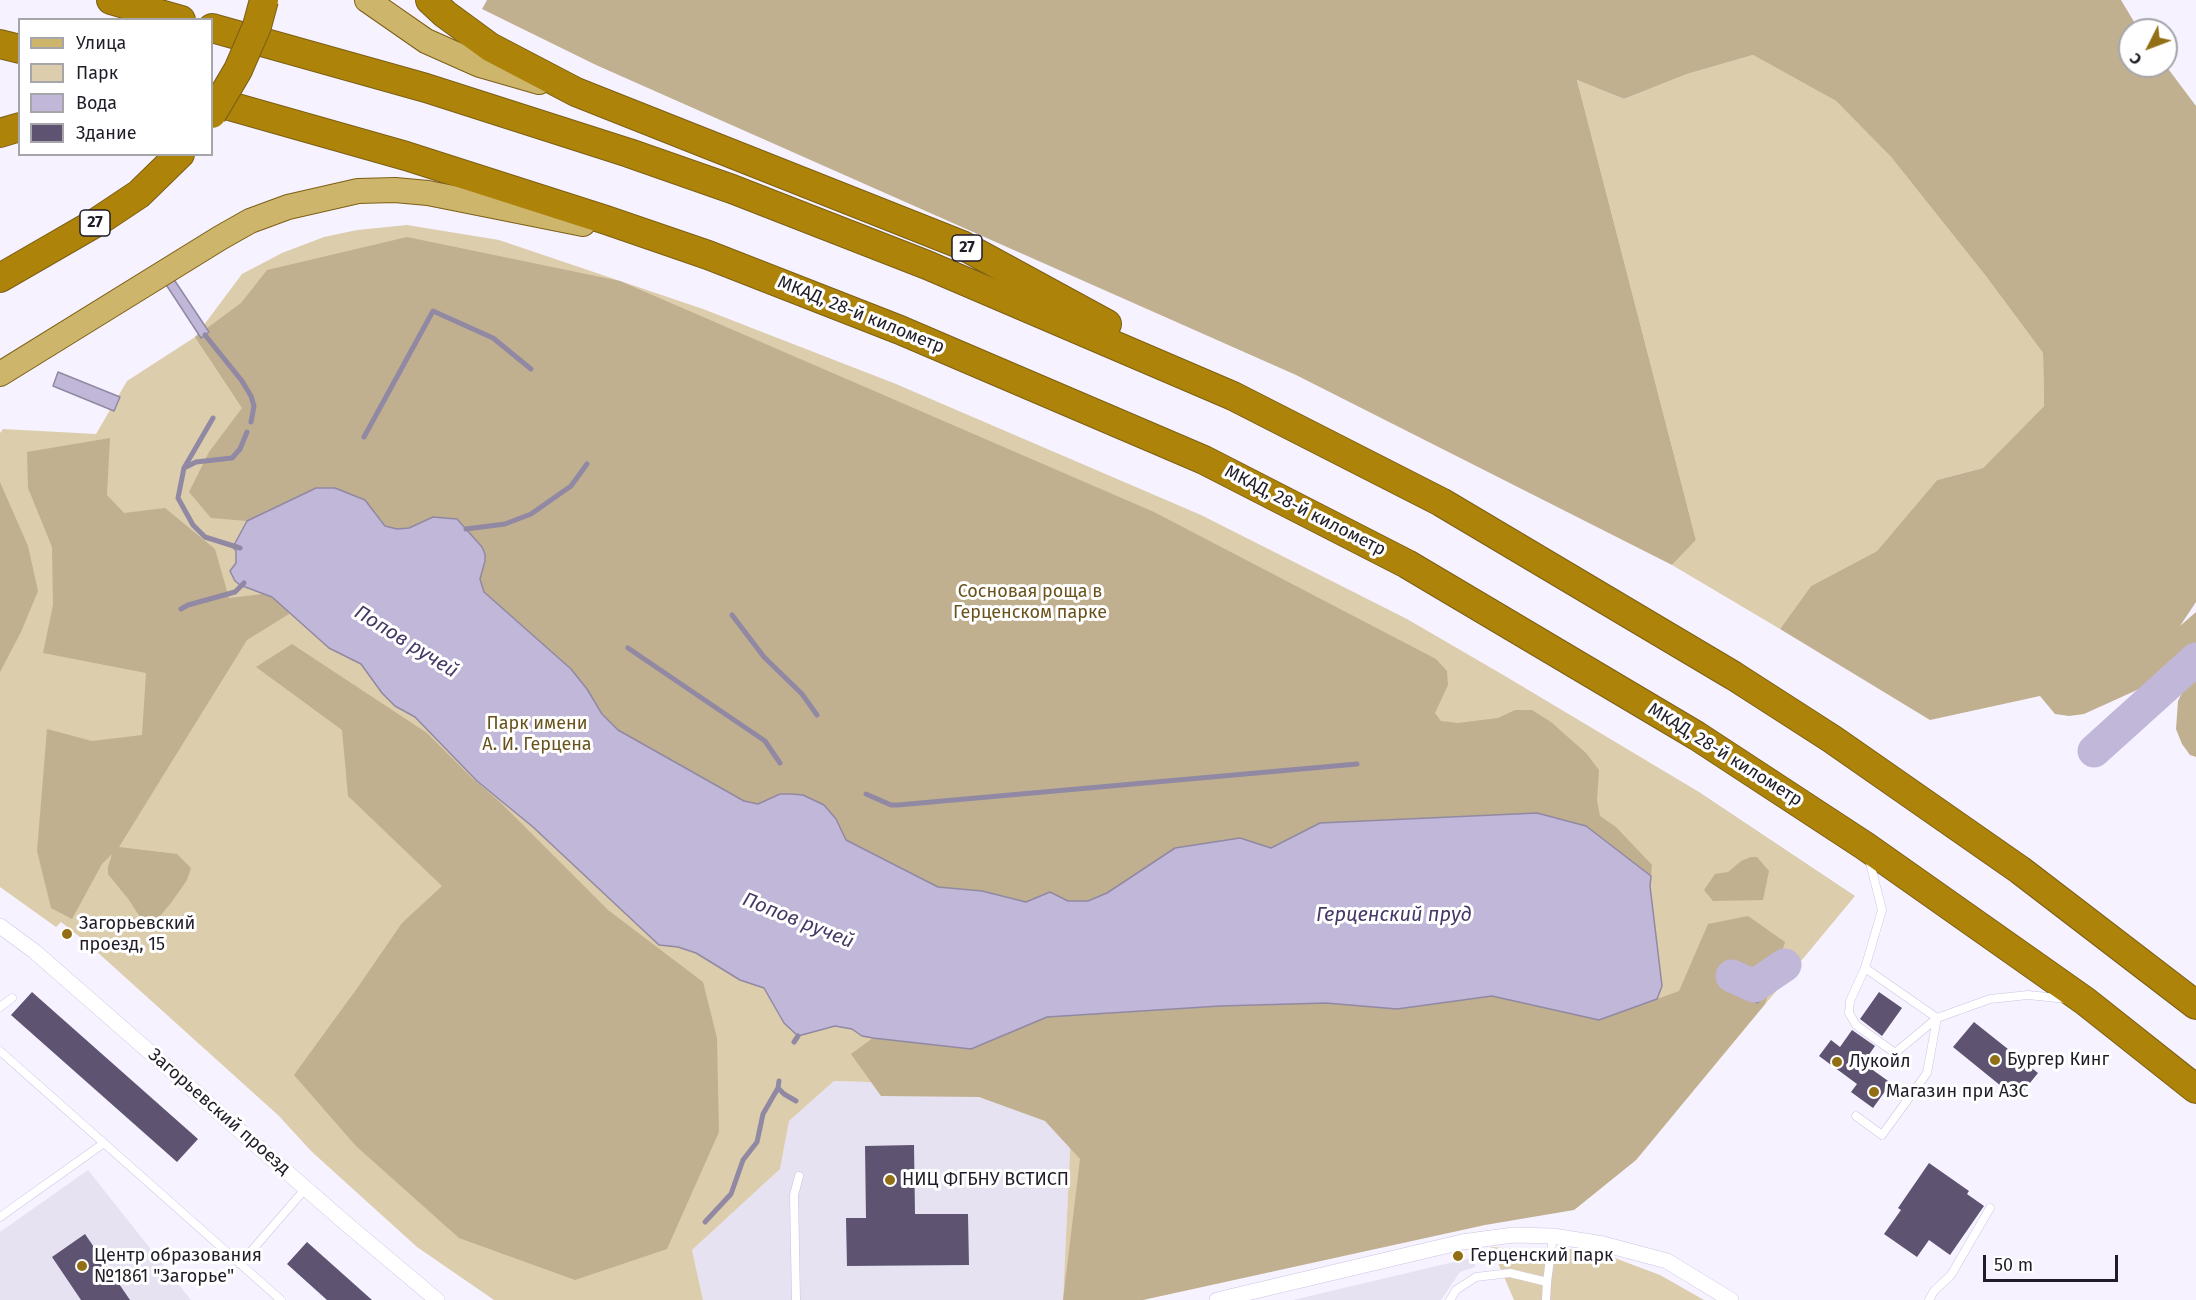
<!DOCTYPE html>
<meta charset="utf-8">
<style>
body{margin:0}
#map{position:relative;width:2196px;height:1300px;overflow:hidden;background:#f6f2ff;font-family:"Fira Sans",sans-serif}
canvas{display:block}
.legend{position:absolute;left:18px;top:18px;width:195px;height:138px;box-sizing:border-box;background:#fff;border:2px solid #a6a5a9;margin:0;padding:8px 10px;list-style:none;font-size:18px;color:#211d28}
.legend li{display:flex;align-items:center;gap:12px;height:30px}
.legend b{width:30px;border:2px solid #a6a5a9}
.north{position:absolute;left:2118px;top:18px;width:60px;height:60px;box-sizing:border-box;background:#fff;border:2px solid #a6a5a9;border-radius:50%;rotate:228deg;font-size:16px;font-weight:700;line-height:24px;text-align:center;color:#211d28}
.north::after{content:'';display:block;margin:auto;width:21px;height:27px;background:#926f15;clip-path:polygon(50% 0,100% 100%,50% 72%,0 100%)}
.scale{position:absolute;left:1983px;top:1255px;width:135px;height:27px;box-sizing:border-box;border:3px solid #211d28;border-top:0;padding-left:8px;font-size:18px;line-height:21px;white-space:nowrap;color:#211d28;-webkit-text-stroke:4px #fff;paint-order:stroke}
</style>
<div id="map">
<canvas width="2196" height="1300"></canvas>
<ul class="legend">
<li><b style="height:8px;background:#ceb56c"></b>Улица</li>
<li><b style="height:16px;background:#dccdad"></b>Парк</li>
<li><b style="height:16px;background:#c1b7d8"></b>Вода</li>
<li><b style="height:16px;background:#5e5472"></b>Здание</li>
</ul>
<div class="north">С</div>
<div class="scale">50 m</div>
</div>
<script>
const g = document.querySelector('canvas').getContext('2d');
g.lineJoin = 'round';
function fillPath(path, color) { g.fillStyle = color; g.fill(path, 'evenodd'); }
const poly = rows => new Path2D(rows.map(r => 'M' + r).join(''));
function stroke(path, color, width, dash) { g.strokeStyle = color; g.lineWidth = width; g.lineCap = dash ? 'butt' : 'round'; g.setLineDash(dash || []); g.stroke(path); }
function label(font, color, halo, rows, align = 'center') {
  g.font = font + ' "Fira Sans",sans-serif'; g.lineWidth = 6; g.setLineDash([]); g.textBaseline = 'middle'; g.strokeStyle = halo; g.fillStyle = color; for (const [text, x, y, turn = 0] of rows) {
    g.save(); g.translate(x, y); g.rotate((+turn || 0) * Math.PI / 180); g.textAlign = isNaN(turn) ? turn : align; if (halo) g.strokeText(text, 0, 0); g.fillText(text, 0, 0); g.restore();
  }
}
fillPath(poly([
 [834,1081,1073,1088,1063,1300,703,1300,692,1250,780,1169,789,1121],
 [88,1170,191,1300,0,1300,0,1232],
 [1475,1257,1475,1267,1460,1272,1441,1300,1293,1300]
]), '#e6e2f1');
fillPath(poly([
 [1753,55,1836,101,1891,157,1985,275,2043,353,2044,406,1983,468,1937,480,1877,551,1811,586,1780,629,1672,565,1696,540,1577,80,1624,99,1687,74],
 [407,225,499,240,703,309,896,384,1201,515,1407,619,1505,676,1699,792,1855,896,1636,1160,1574,1210,1542,1203,1063,1300,1073,1088,834,1081,789,1121,780,1169,692,1250,703,1300,494,1300,417,1247,311,1151,279,1116,85,941,61,922,56,927,0,887,0,433,3,429,96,434,127,381,195,337,242,274,282,253,324,237,357,230],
 [1491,1247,1527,1250,1581,1249,1589,1250,1612,1257,1660,1275,1704,1300,1514,1300]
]), '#dccdad');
fillPath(poly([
 [487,0,2121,0,2139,30,2130,30,2130,66,2166,66,2196,106,2196,602,2180,626,2196,612,2196,647,2171,670,2148,685,2084,714,2069,716,2055,714,2040,696,1930,720,1780,629,1811,586,1877,551,1937,480,1983,468,2044,406,2043,353,1985,275,1891,157,1836,101,1753,55,1687,74,1624,99,1577,80,1696,540,1672,565,1296,375,596,65,482,9],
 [407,237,620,281,1154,512,1436,659,1447,671,1448,685,1435,713,1441,721,1458,723,1498,718,1515,710,1532,710,1551,722,1586,753,1599,770,1597,800,1600,816,1616,827,1652,865,1651,876,1586,826,1537,813,1320,823,1271,848,1240,838,1088,901,1068,901,1050,892,1026,902,982,891,938,887,846,840,836,819,824,805,803,795,780,794,758,804,744,801,618,730,608,722,587,689,571,669,484,592,480,579,485,561,433,517,409,528,397,529,386,526,365,500,317,488,247,521,211,518,189,492,209,452,242,408,195,337,241,303,267,270],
 [110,438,107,495,124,513,165,508,215,549,229,598,279,592,289,614,247,640,119,847,177,854,191,868,187,880,171,903,154,923,142,920,129,900,108,874,108,867,112,854,102,864,72,919,51,908,37,851,47,729,92,741,142,735,146,673,43,653,53,605,52,547,28,488,27,452],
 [0,482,28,546,38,591,21,632,0,672],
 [292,644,427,733,472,778,500,802,608,910,703,982,717,1038,719,1132,667,1249,575,1280,459,1238,356,1146,294,1075,358,987,402,923,442,886,348,796,342,730,256,667],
 [2196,670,2196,757,2190,755,2182,744,2176,729,2178,701,2191,675],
 [1751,857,1757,857,1769,871,1763,900,1713,901,1704,890,1713,877,1715,874,1728,872,1741,861],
 [1748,916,1785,942,1765,1004,1636,1160,1574,1210,1485,1225,1143,1300,1063,1300,1080,1159,1045,1121,979,1097,881,1096,851,1054,873,1038,971,1049,1047,1017,1220,1006,1326,1003,1397,1009,1492,996,1599,1020,1679,991,1708,924]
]), '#c0b090');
const water = poly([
 [173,278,209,332,201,338,165,283,173,278],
 [58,372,120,397,114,411,53,386,58,372],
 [316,488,335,488,365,500,385,526,397,529,409,528,433,517,457,519,482,547,485,554,485,561,480,579,484,592,571,669,587,689,602,714,618,730,744,801,758,804,780,794,791,794,803,795,824,805,836,819,846,840,938,887,982,891,1026,902,1050,892,1068,901,1088,901,1107,893,1175,848,1240,838,1271,848,1320,823,1537,813,1586,826,1651,876,1650,886,1662,986,1657,999,1599,1020,1492,996,1397,1009,1326,1003,1220,1006,1047,1017,971,1049,873,1038,862,1036,852,1029,835,1026,798,1036,784,1023,764,988,740,980,696,953,678,947,659,945,533,827,477,781,415,717,395,706,382,693,361,664,329,648,272,597,240,585,235,581,230,571,236,563,236,551,233,547,247,521,316,488]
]);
fillPath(water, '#c1b7d8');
stroke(water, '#9189a3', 1.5);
stroke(poly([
 [205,335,242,381,251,396,254,406,251,422],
 [213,418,184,468,178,498,193,525,205,537,240,548],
 [364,437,433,311,493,338,531,369],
 [184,468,196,462,232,458,240,449,247,432],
 [466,529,505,524,531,514,571,486,587,464],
 [181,609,188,605,235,592,244,583],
 [732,615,764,657,802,694,817,715],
 [628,648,765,741,780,763],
 [866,794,891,805,898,805,1357,764],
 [1754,986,1757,1001],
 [794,1042,798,1036],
 [779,1081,778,1088,784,1094,796,1101],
 [705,1222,731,1194,743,1160,757,1142,763,1114,778,1088]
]), '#9189a3', 5);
stroke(poly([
 [2094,751,2196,659],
 [1732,976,1754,986,1785,965]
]), '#c1b7d8', 33);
fillPath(poly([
 [32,992,198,1139,177,1162,11,1015],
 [1879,992,1902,1008,1882,1036,1860,1019],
 [1974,1022,2038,1073,2017,1099,1953,1047],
 [1852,1030,1875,1046,1863,1063,1891,1083,1873,1108,1851,1092,1857,1084,1819,1056,1831,1040,1840,1047],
 [914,1145,915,1214,968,1214,969,1265,847,1266,846,1218,866,1218,865,1146],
 [1929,1163,1969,1191,1967,1194,1984,1206,1950,1255,1929,1240,1917,1257,1884,1234,1901,1210,1898,1208],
 [85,1234,130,1300,81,1300,52,1257],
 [307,1242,372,1300,327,1300,287,1264]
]), '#5e5472');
const lane = poly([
 [1869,859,1882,910,1865,968,1850,1001,1849,1013,1856,1025,1895,1053,1937,1018,1990,999,2028,995,2067,999],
 [0,1007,12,998],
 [0,1051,281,1300],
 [1856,1116,1882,1135,1927,1073,1937,1018,1865,968],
 [0,1217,104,1143],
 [240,1264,306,1188],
 [796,1300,794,1195,799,1176],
 [1450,1300,1456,1290,1476,1277,1510,1273,1547,1282,1553,1236],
 [1546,1300,1547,1282],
 [1929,1300,1934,1291,1951,1275,1990,1208]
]);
const street = poly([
 [0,926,34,951,343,1221,437,1300],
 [1217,1300,1462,1242,1513,1235,1553,1236,1603,1244,1667,1261,1731,1300]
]);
const primary = poly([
 [367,0,426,41,480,65,539,82],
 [0,374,220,238,250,221,288,207,358,191,395,190,428,193,583,224]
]);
const highway = poly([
 [111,0,181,20],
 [430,0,445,14,490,47,576,92,962,245,1107,324],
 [212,28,426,88,629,153,732,189,927,265,1233,396,1441,502,1734,676,1832,739,2020,870,2196,1005],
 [0,44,20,49],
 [212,101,406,156,606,220,708,255,900,330,1204,460,1407,564,1697,736,1865,846,2085,1001,2196,1089],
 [0,133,20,127],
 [0,278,97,222,139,194,180,154]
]);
stroke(lane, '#cdc4e2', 9);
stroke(street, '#cdc4e2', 16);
stroke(primary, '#7c5f14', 26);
stroke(highway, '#7c5f14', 30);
stroke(lane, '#fff', 8);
stroke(street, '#fff', 15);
stroke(primary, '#ceb56c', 24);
stroke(highway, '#ad830a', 28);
const highwayBridge = poly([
 [212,114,238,70,257,26,264,0]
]);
stroke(highwayBridge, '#7c5f14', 30, []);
stroke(highwayBridge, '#ad830a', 28);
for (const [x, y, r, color] of [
 [67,934,6,"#926f15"],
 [1995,1060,6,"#926f15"],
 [1837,1062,6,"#926f15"],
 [1874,1092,6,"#926f15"],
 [890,1180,6,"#926f15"],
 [1458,1256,6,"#926f15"],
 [82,1266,6,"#926f15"]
]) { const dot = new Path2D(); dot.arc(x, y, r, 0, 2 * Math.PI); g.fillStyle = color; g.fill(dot); stroke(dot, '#fff', 2); }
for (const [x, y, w] of [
 [95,223,30],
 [967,248,30]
]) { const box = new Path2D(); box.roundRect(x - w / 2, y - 13, w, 26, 4.5); g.fillStyle = '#fff'; g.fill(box); stroke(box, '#211d28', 1.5); }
label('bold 16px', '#211d28', null, [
 ["27",95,223],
 ["27",967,248]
]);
label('18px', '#211d28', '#fff', [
 ["МКАД, 28-й километр",861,315,22],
 ["МКАД, 28-й километр",1305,511,27],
 ["МКАД, 28-й километр",1725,755,32],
 ["Загорьевский проезд",219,1112,41]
]);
label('18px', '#69521b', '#fff', [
 ["Сосновая роща в",1030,592],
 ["Герценском парке",1030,613],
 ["Парк имени",537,724],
 ["А. И. Герцена",537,745]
]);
label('18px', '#211d28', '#fff', [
 ["Загорьевский",79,924],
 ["проезд, 15",79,945],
 ["Бургер Кинг",2007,1060],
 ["Лукойл",1849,1062],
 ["Магазин при АЗС",1886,1092],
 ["НИЦ ФГБНУ ВСТИСП",902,1180],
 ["Центр образования",94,1256],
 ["№1861 \"Загорье\"",94,1277],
 ["Герценский парк",1470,1256]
], 'left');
label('italic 20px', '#483865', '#fff', [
 ["Попов ручей",406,642,32],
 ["Герценский пруд",1394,915],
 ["Попов ручей",798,921,22]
]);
</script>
